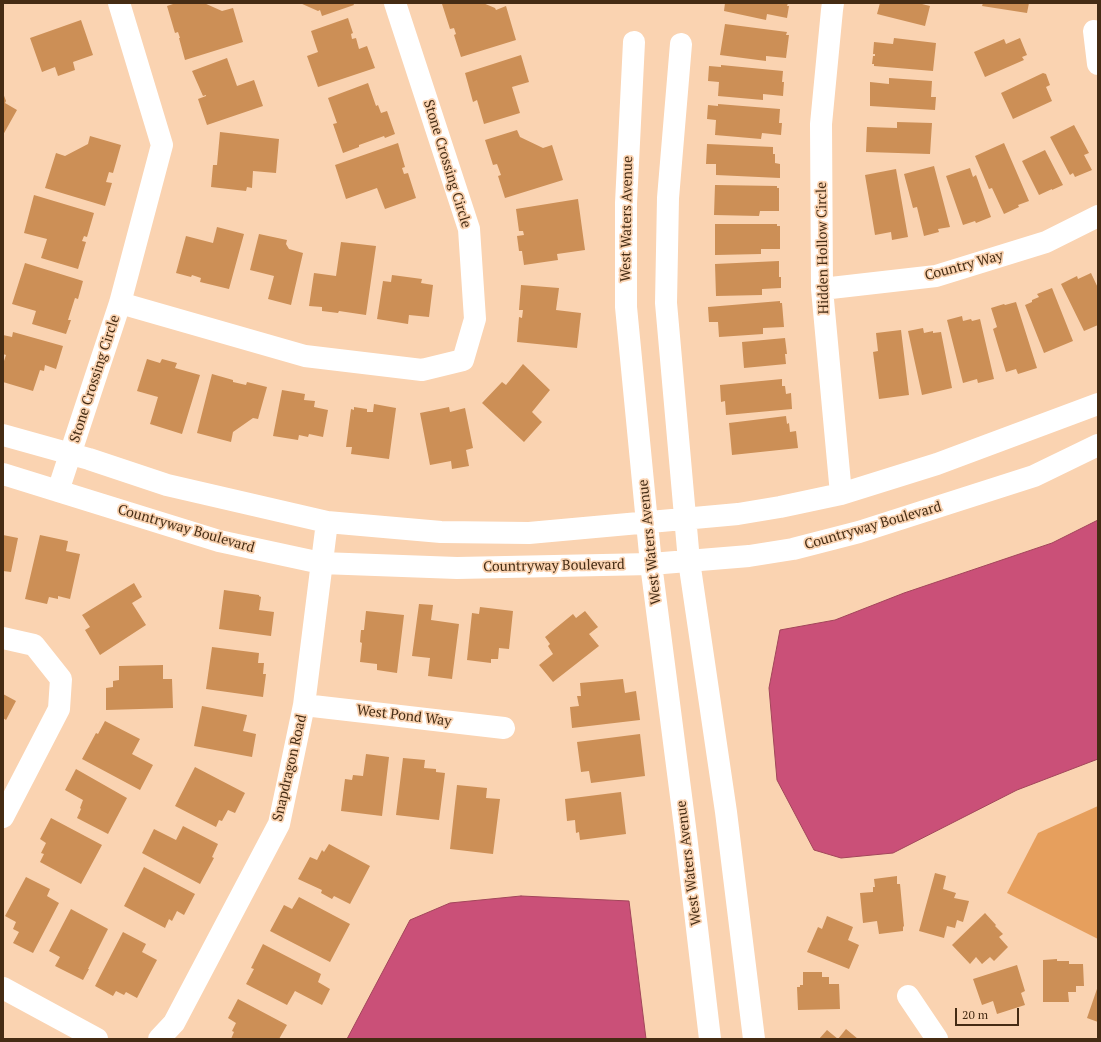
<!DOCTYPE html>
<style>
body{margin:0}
#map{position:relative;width:1101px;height:1042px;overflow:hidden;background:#fad3b1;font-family:"PT Serif",serif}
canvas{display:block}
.frame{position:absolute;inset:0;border:4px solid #452c14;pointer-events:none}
.scale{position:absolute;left:955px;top:1008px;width:64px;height:18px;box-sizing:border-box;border:2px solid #452c14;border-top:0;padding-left:5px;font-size:12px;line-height:14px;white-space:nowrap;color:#452c14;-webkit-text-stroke:3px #fad3b1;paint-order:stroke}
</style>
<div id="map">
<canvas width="1101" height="1042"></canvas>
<div class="frame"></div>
<div class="scale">20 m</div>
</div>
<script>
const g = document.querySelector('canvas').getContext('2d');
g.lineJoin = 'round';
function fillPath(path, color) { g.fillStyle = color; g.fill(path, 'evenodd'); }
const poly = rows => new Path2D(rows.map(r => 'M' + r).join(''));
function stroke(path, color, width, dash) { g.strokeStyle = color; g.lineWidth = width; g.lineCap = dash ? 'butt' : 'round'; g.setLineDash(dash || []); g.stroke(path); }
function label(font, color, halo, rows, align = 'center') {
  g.font = font + ' "PT Serif",serif'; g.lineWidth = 3.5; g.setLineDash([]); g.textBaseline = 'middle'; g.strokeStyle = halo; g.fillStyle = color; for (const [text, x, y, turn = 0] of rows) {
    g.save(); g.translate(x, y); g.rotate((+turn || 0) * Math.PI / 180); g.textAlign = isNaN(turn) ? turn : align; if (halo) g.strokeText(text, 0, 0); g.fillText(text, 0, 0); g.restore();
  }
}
fillPath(poly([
 [1098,806,1098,939,1007,893,1038,833]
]), '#e69f5d');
const water = poly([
 [1098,520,1098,759,1017,790,893,853,841,858,814,850,777,780,769,688,780,630,835,620,904,593,1052,543,1098,520],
 [521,896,629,901,646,1039,347,1039,410,920,450,903,521,896]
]);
fillPath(water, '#ca5078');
stroke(water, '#a2455a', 1);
fillPath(poly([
 [176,3,204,3,222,11,233,8,243,42,185,60,179,38,180,38,178,32,175,33,167,6],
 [300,3,353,3,354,5,322,16,320,10,318,11],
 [445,3,483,3,495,8,496,10,506,6,516,40,461,57,454,35,456,34,454,28,450,29,442,4],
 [725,3,788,3,787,6,789,6,787,18,767,14,766,20,724,11],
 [880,3,918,3,930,6,925,26,877,14],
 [983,3,1029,3,1027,13,982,6],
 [348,18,353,33,351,34,352,39,356,38,359,49,367,46,375,68,318,87,307,56,318,52,311,31],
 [81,20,93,55,73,62,75,70,58,76,55,67,42,72,30,38],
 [725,24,787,32,786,35,789,35,786,58,766,56,766,61,720,55],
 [894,38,936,43,933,71,874,66,874,64,872,64,873,56,875,56,875,54,873,54,874,42,893,44],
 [1020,38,1027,55,1022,57,1024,60,985,77,974,52,1004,39,1006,44],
 [521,55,529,82,512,87,520,113,484,124,477,100,473,102,465,73],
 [227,58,237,86,254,80,263,106,207,125,198,99,206,96,206,95,203,96,192,71],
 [721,65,783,71,782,82,784,82,783,96,763,94,763,100,718,96,719,82,708,81,709,66,721,67],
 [1043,73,1046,74,1050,85,1046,87,1052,101,1013,119,1001,93],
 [889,78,932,81,931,97,936,97,935,110,870,106,870,82,889,84],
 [368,83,376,106,378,105,381,113,387,111,395,134,385,138,384,136,359,145,359,147,343,153,333,124,337,123,328,98],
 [3,93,6,101,5,103,17,110,3,135],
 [718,104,780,109,779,123,782,123,781,135,762,133,761,139,715,135,716,120,707,119,708,105,718,106],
 [897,122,932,123,930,154,866,152,867,127,897,128],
 [1074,125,1089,153,1084,155,1092,170,1075,177,1073,173,1070,175,1050,137],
 [517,130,520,137,543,148,552,145,563,180,505,198,498,176,501,175,497,164,493,165,485,140],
 [220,132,279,139,276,173,253,171,252,188,247,187,246,191,211,187,213,165,217,165],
 [90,136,121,145,113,173,109,172,106,182,112,183,105,206,45,188,56,153,65,156,88,144],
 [398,143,405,167,402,168,404,174,408,173,416,198,385,209,377,188,346,199,335,165],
 [1004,143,1029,201,1018,205,1019,207,1004,214,992,188,989,189,975,156],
 [707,144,773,147,773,154,775,154,775,163,780,164,780,178,716,175,716,164,706,164],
 [1045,150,1063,185,1052,190,1052,189,1039,195,1022,161],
 [934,166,950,227,938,229,939,232,924,236,917,207,913,208,904,174],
 [970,168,973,177,976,175,991,217,976,223,975,221,963,225,946,176],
 [896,169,908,237,892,240,891,232,875,235,865,175],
 [715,185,777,186,777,188,779,188,779,211,760,211,759,216,714,215],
 [34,195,94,213,87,237,84,236,82,241,86,242,78,269,41,258,47,239,24,233],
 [578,199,585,250,557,254,558,260,524,265,522,251,519,251,517,236,524,235,523,231,519,231,516,209],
 [715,224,777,224,777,226,780,226,780,249,761,249,761,254,715,255],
 [217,227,244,234,229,289,200,282,201,278,192,275,191,277,176,273,186,236,213,243],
 [259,234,287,240,286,244,289,249,303,253,291,305,268,299,274,276,250,270],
 [341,242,376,246,366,315,339,311,338,313,322,311,322,307,309,306,314,273,336,276],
 [779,261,779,277,781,277,781,288,762,289,762,295,716,296,715,264],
 [25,263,83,281,78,299,75,298,68,320,71,320,66,334,32,324,36,311,12,304],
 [1091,273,1098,288,1098,325,1084,331,1061,284,1077,276,1078,279],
 [392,275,422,279,421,283,433,285,429,317,409,315,408,324,377,319,383,281,391,282],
 [521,285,559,288,556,310,581,313,577,348,517,342,519,317,522,318,523,310,519,310],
 [1052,288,1073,341,1044,353,1025,305,1032,302,1032,300,1039,297,1037,294],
 [780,301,780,303,782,303,784,327,763,328,763,334,719,337,718,322,709,322,708,307],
 [1016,302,1037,368,1018,374,1016,369,1006,372,993,329,997,327,991,308,1004,304,1005,305],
 [962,316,963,321,971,319,972,321,980,319,994,379,978,383,977,379,963,383,947,320],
 [923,328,924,333,933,331,933,333,941,332,952,388,922,395,908,331],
 [901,330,909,395,879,399,873,352,878,351,876,333],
 [13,332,63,346,56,369,45,365,44,371,40,370,33,391,3,382,3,364,6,355,3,354,3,335,12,337],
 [785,338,787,354,785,354,786,364,744,368,742,342],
 [147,359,160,363,162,359,177,363,175,368,200,375,182,434,150,424,158,397,137,391],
 [523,364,550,390,532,412,542,422,524,442,482,403,502,382,506,385],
 [212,374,233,380,233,382,246,385,247,382,267,387,258,419,253,418,233,432,231,442,197,433],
 [782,379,782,386,785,386,786,394,791,393,792,409,726,415,725,401,721,402,720,385],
 [282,390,305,394,304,400,315,401,314,407,328,410,323,437,309,434,308,437,299,435,298,440,273,436],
 [374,404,396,408,389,459,351,454,352,447,346,447,351,409,354,410,354,407,367,409,367,412,373,412],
 [449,407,450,412,465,408,473,448,466,450,469,466,452,469,451,461,430,465,420,413],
 [786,416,787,424,789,423,790,432,796,431,798,448,732,455,729,423],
 [3,535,18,538,11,572,3,571],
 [40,535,68,541,66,551,80,554,70,599,58,596,58,599,49,597,47,604,25,599],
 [134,583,142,597,132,603,146,625,100,655,85,630,90,627,82,615],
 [224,590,259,595,259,596,261,597,259,610,274,612,271,636,219,629],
 [419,604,433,605,431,620,459,624,452,679,428,676,430,658,412,656],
 [480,607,513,611,509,649,499,648,498,659,491,659,491,663,467,660,472,613,479,614],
 [366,611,404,615,397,673,377,670,377,664,360,662,362,643,360,642,361,630,364,630],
 [585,611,598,627,589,634,599,646,553,682,539,665,553,654,548,646,550,644,545,637,573,614,576,618],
 [212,647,259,653,258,663,264,663,263,674,266,674,263,697,206,689],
 [163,665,163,679,172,679,173,708,106,710,106,688,113,687,113,681,119,680,119,666],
 [623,679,625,693,636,691,640,720,572,728,570,707,579,706,577,696,581,696,580,683],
 [3,694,16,701,6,720,3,718],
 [202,706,247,715,243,731,256,734,252,757,194,746],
 [105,721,140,739,132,754,153,765,140,790,82,759,96,733,98,734],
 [640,734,645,776,591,783,589,771,581,772,577,742],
 [366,754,389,757,382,816,341,811,345,779,352,780,353,775,363,776],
 [403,758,425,760,424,768,436,769,436,772,445,773,439,820,396,815],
 [195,767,245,793,235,813,228,810,222,821,219,820,216,827,175,806],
 [76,769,127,798,108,834,77,818,81,809,80,808,83,800,65,790],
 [457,785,487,788,486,798,500,799,493,854,450,849],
 [621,792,626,834,580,840,579,832,576,833,575,820,567,821,565,799],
 [51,818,102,845,81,884,40,862,44,854,41,853,46,843,40,839],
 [183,826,218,844,212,857,214,858,200,884,142,853,154,829,176,840],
 [329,844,370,866,350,904,334,896,332,899,321,893,322,890,298,879,310,857,317,860,322,850,324,852],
 [144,867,195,894,184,915,177,911,172,921,169,919,165,928,124,906],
 [935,873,946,876,943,889,956,893,954,898,969,901,963,922,957,920,955,928,947,926,944,938,919,931],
 [897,876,897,884,900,884,904,926,903,927,903,931,879,934,877,921,863,923,860,893,873,892,873,887,875,887,874,879],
 [26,877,50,889,47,896,59,903,33,953,13,943,19,932,13,929,16,922,5,916],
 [299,897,350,924,330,962,270,931,284,905,292,909],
 [71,909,108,929,88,969,89,969,83,980,55,966,60,957,49,951],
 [985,913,996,925,995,926,1003,934,999,937,1008,947,994,961,990,957,982,964,976,957,970,964,952,945],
 [827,916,853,927,848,940,859,945,849,969,807,952,818,927,822,929],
 [123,932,146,944,142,952,157,960,137,998,126,992,124,995,116,991,113,996,95,986],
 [263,944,321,974,318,982,330,989,322,1005,295,991,287,1005,246,984,254,969,251,968],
 [1057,959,1057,961,1069,961,1069,964,1083,964,1084,986,1076,986,1076,992,1068,992,1069,1002,1043,1002,1043,960],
 [1017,965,1025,991,1021,993,1025,1005,997,1014,993,1001,982,1005,973,979],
 [803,972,822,972,822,977,829,977,829,984,839,984,840,1009,798,1010,797,987,800,987,800,985,803,985],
 [1098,986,1098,1022,1087,1018],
 [238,999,287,1025,279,1039,231,1039,234,1032,232,1031,236,1023,228,1018],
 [846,1029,858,1039,819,1039,827,1030,838,1039]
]), '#cc8f56');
stroke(poly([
 [833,3,832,10,821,124,822,289,841,494],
 [1094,31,1098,64],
 [634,42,626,203,626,307,651,564,686,835,710,1039],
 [681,44,668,198,666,303,689,561,726,812,754,1039],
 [822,289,936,276,1046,242,1098,216],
 [120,303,305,356,422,370,463,360,475,319,469,229,395,3],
 [3,435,89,459,167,485,327,522,441,532,529,533,738,514,780,507,841,494,937,464,1098,404],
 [3,474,219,541,321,563,457,568,651,564,749,556,793,549,859,532,1034,476,1098,445],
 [58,491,120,303,162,145,119,3],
 [3,638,34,645,61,679,59,709,3,817],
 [304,705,504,728],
 [3,988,97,1039],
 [908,996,937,1039],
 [159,1039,174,1023,279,824,304,705,327,522]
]), '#fff', 22);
label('14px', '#452c14', '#fad3b1', [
 ["Stone Crossing Circle",447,164,73],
 ["West Waters Avenue",627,219,-89],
 ["Hidden Hollow Circle",823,248,-91],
 ["Country Way",964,266,-15],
 ["Stone Crossing Circle",95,379,-72],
 ["Countryway Boulevard",873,526,-16],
 ["Countryway Boulevard",186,529,16],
 ["West Waters Avenue",650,542,-96],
 ["Countryway Boulevard",554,566,-1],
 ["West Pond Way",404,716,7],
 ["Snapdragon Road",290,768,-77],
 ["West Waters Avenue",689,863,-97]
]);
</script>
